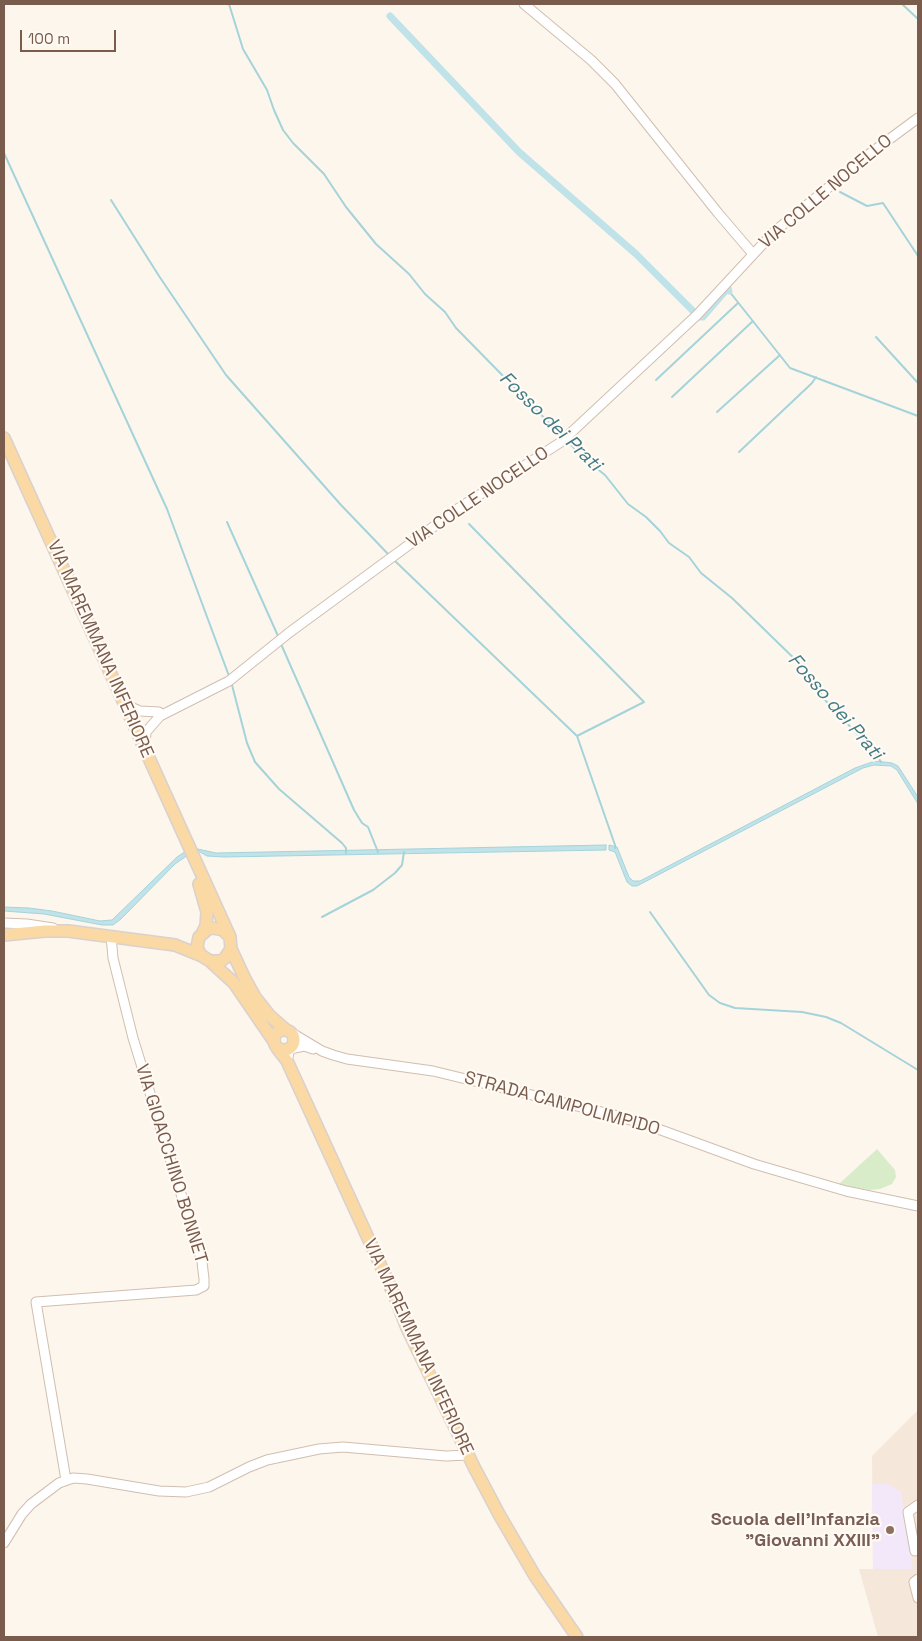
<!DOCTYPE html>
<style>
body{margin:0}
#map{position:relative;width:922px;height:1641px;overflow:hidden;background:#fdf6ec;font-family:"Space Grotesk",sans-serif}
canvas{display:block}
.frame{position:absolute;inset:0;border:5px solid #7a5c4d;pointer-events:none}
.scale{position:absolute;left:20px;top:30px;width:96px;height:22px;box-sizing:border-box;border:2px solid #7a5c4d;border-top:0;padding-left:6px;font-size:15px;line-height:18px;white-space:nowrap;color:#7a5c4d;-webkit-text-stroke:4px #fffaf3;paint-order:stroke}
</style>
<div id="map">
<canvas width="922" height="1641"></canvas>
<div class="frame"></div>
<div class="scale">100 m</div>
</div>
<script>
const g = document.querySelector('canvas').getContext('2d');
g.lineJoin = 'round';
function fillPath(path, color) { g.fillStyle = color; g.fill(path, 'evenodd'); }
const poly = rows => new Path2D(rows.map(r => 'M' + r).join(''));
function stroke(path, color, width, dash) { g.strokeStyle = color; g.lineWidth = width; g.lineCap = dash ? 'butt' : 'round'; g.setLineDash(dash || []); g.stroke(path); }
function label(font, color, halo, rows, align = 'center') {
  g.font = font + ' "Space Grotesk",sans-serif'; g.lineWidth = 4.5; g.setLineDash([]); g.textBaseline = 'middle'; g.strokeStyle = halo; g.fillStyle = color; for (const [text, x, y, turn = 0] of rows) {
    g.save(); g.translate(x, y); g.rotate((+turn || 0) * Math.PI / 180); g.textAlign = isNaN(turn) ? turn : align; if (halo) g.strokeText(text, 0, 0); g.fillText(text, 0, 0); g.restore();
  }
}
fillPath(poly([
 [918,1410,918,1637,878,1637,859,1569,873,1569,872,1456]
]), '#f5e8da');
fillPath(poly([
 [872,1484,888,1484,901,1492,913,1569,873,1569]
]), '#f3e8fa');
fillPath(poly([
 [877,1149,895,1170,896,1177,892,1184,880,1189,869,1190,839,1184]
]), '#d8ecc9');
const water = poly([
 [875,761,892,763,898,766,918,797,918,804,897,770,891,766,874,765,863,768,637,886,632,886,627,882,615,852,609,850,609,845,617,847,629,877,633,881,640,881,855,768,875,761],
 [606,845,606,850,224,857,207,856,193,848,216,853,606,845],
 [186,851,188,855,175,864,121,919,113,925,102,925,44,914,4,911,4,907,29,908,52,911,100,921,112,920,177,857,186,851]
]);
fillPath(water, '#bfe3e8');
stroke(water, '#a5d3da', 1);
stroke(poly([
 [229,4,243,49,267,90,274,110,283,130,293,143,324,174,346,207,376,244,409,274,425,294,445,312,456,328,563,437],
 [902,4,918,19],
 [4,153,167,509,229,676],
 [840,192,867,206,883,203,918,256],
 [111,200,159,276,226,375,341,505,389,555],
 [729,291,790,368,918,416],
 [876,337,918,383],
 [656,380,738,303],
 [672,397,753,321],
 [717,412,780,355],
 [567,441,585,459,605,475,628,504,646,517,660,531,669,543,689,557,701,573,732,598,806,670,825,700,876,754,881,762],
 [739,452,812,383,816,377],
 [227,522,278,636],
 [469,524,644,702,577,736],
 [394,560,577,736,615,845,615,848],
 [281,644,354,810,362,823,368,827,378,852],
 [232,685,247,743,255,762,279,789,342,843,346,848,346,853],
 [650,912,709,995,720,1003,735,1008,802,1012,826,1017,841,1023,918,1070],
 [322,917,373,890,395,873,402,865,404,852]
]), '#a5d3da', 2);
stroke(poly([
 [390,16,519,152,636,254,695,313],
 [699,317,703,317,728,288,729,291]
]), '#bfe3e8', 7);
const minor = poly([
 [524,4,591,60,615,84,718,213,753,254],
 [124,700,131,707,140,711,159,712],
 [145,745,146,732,160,716,229,681,290,632,459,508,561,442,697,315,774,232,868,155,918,118],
 [4,923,27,924,53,928],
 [292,1033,322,1051,333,1055,347,1059,433,1071,614,1115,650,1126,754,1164,846,1191,918,1206],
 [287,1061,290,1049,304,1046,313,1049],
 [66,1480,36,1302,196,1290,204,1286,204,1279,202,1262,133,1038,113,958,111,936],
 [4,1543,22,1514,31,1504,59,1483,73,1478,87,1479,159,1491,186,1492,209,1487,249,1467,267,1460,319,1449,343,1447,446,1456,468,1455],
 [915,1551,908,1512,918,1505],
 [918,1579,914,1582,918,1598]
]);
const major = poly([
 [4,438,230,937,231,949,225,958,221,961,210,961,202,956,199,952,197,947,199,937,208,929,213,928,223,930,230,937],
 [199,884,207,912,206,926,203,932],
 [4,935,45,931,68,931,175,945,202,956],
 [231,949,245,979,255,997,270,1016,285,1029],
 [210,961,234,983,273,1040],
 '274 1040a10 10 0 1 1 20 0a10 10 0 1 1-20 0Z',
 [277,1048,287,1061,395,1297,407,1328,474,1467,500,1516,535,1576,577,1637]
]);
stroke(minor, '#d1beb0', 11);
stroke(major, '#dad1cd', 14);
stroke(minor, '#fff', 9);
stroke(major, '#fbd9a5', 11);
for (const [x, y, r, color] of [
 [890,1530,5,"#8d6e63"]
]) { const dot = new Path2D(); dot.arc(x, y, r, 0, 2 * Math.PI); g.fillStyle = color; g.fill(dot); stroke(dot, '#fffaf3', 2); }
label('18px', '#7a5c4d', '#fffaf3', [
 ["VIA COLLE NOCELLO",826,192,-40],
 ["VIA COLLE NOCELLO",478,498,-34],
 ["VIA MAREMMANA INFERIORE",100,649,66],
 ["STRADA CAMPOLIMPIDO",562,1104,15],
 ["VIA GIOACCHINO BONNET",171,1164,73],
 ["VIA MAREMMANA INFERIORE",418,1347,65]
]);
label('bold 18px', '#785e54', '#fffaf3', [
 ["Scuola dell'Infanzia",880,1520],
 ["\"Giovanni XXIII\"",880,1541]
], 'right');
label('italic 19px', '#437c86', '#fffaf3', [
 ["Fosso dei Prati",550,422,44],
 ["Fosso dei Prati",835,707,49]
]);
</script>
